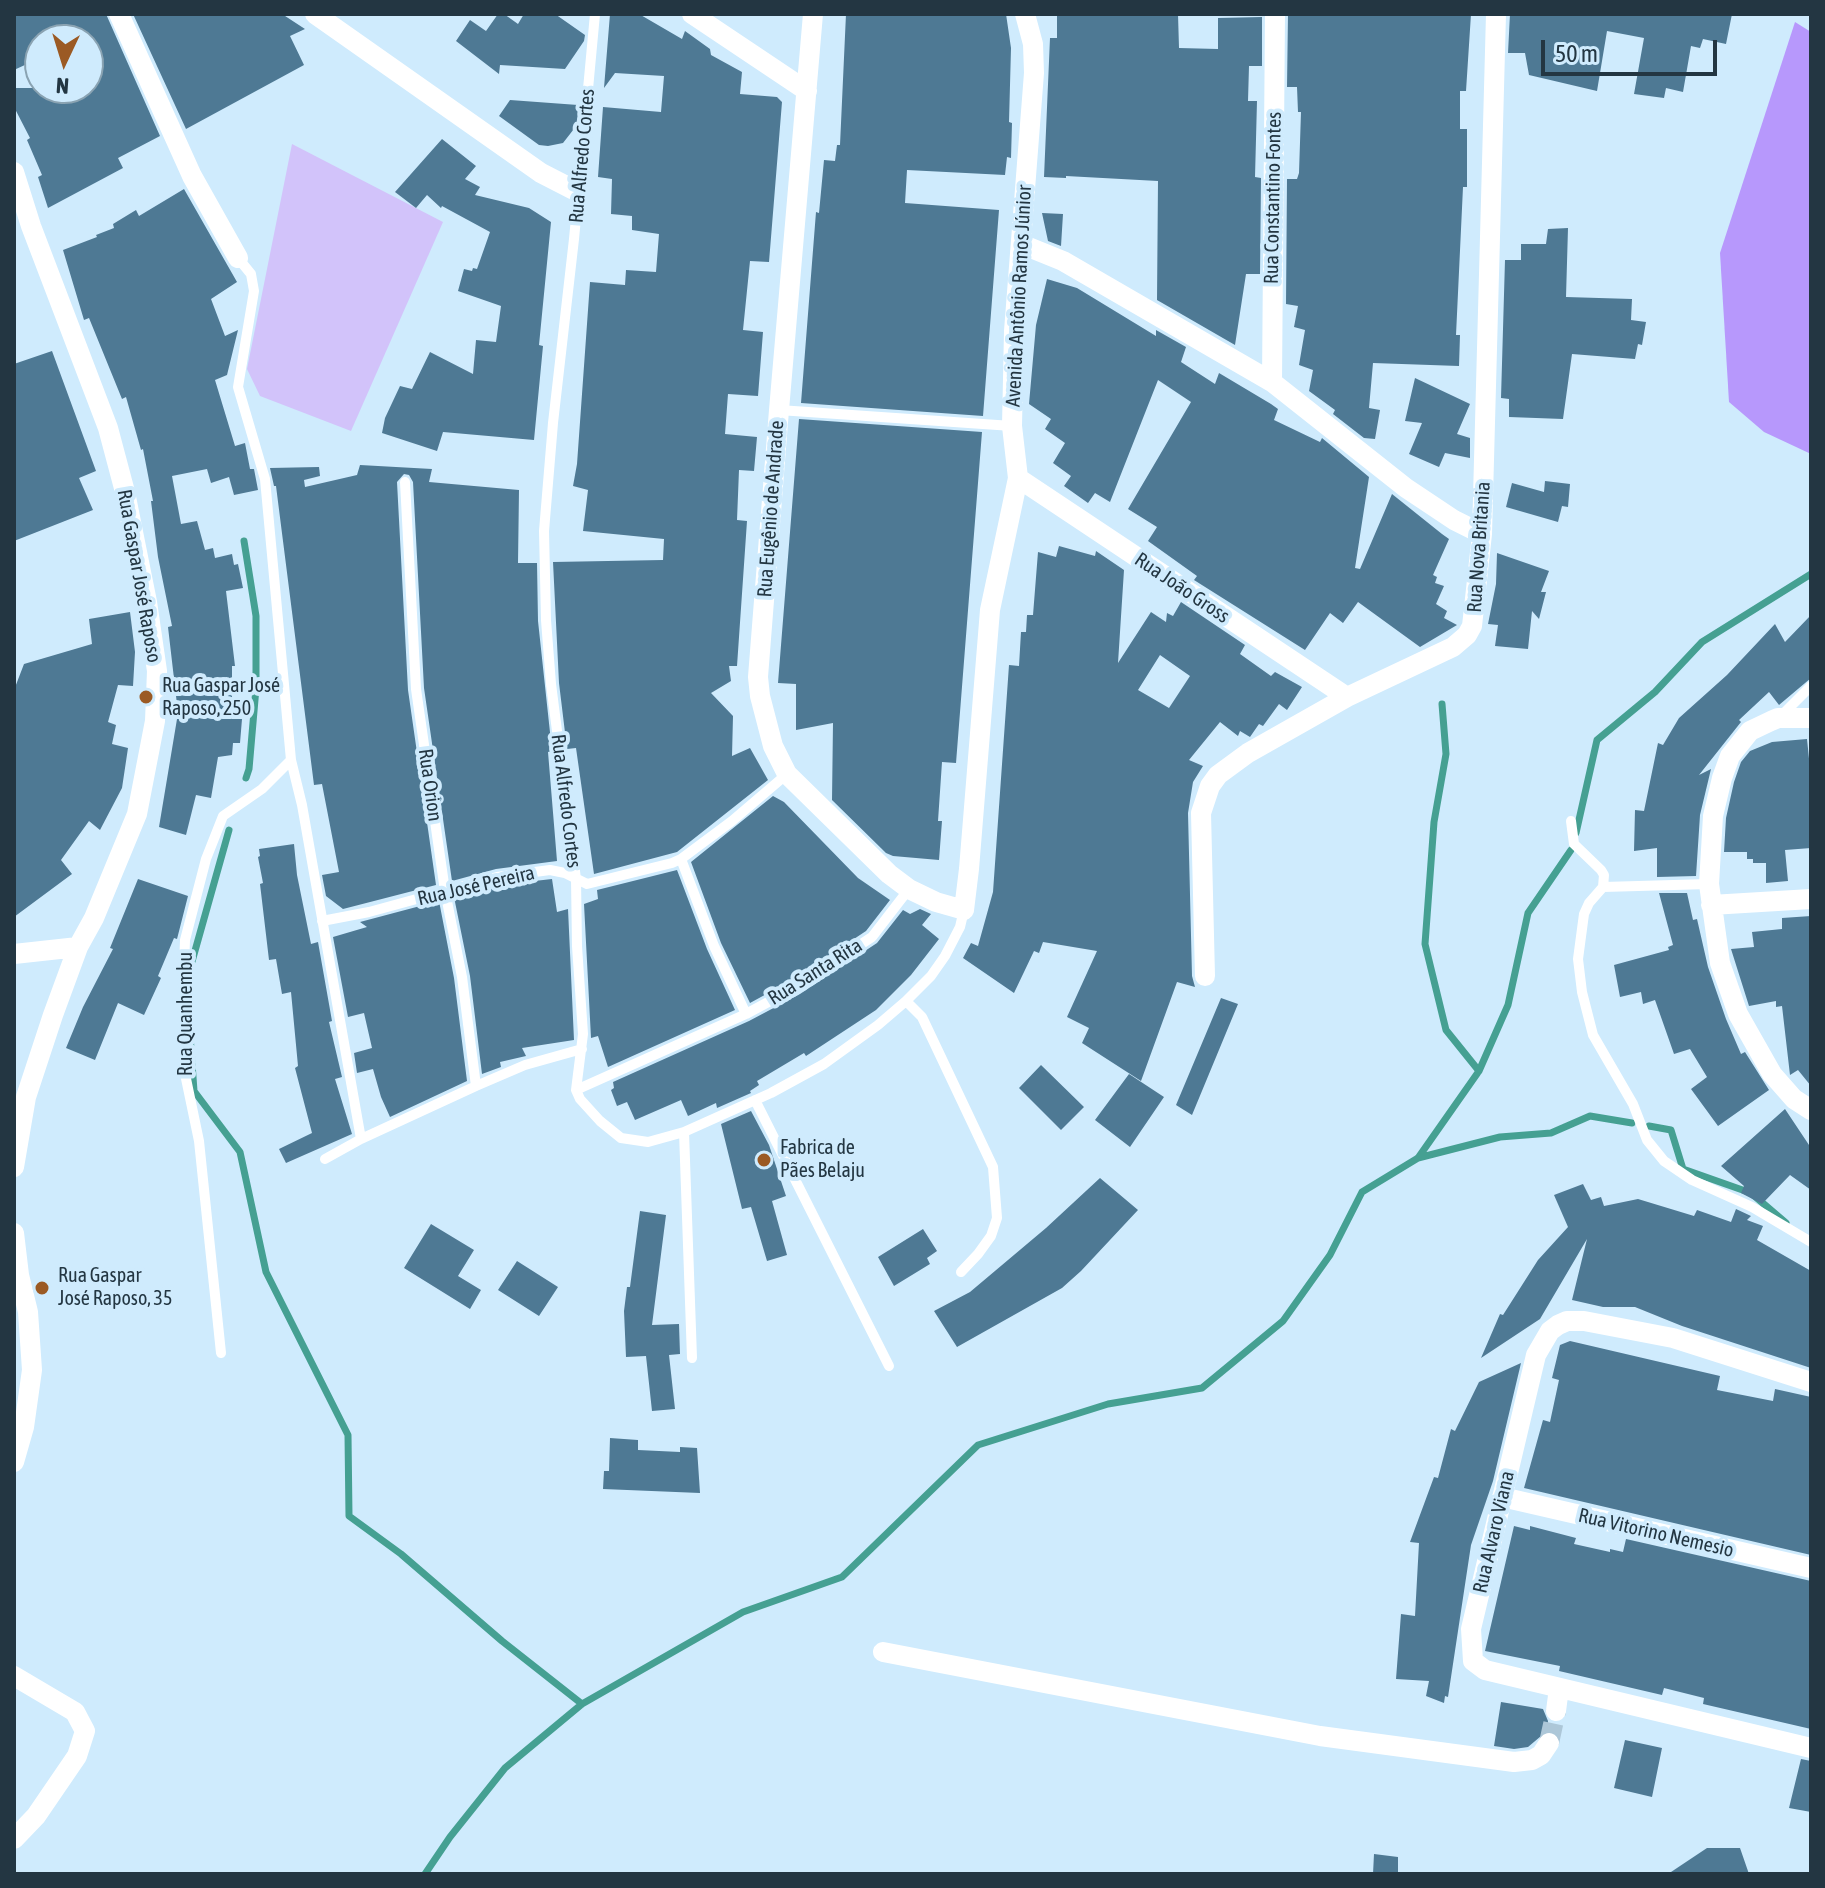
<!DOCTYPE html>
<meta charset="utf-8">
<style>
body{margin:0}
#map{position:relative;width:1825px;height:1888px;overflow:hidden;background:#cfebfd;font-family:"Asap Condensed",sans-serif}
canvas{display:block}
.frame{position:absolute;inset:0;border:16px solid #233642;pointer-events:none}
.north{position:absolute;left:24px;top:24px;width:80px;height:80px;box-sizing:border-box;background:#cfebfd;border:2px solid #8aa3b2;border-radius:50%;rotate:184deg;font-size:22px;font-weight:700;line-height:32px;text-align:center;color:#233642}
.north::after{content:'';display:block;margin:auto;width:28px;height:36px;background:#9b5a24;clip-path:polygon(50% 0,100% 100%,50% 72%,0 100%)}
.scale{position:absolute;left:1541px;top:40px;width:176px;height:36px;box-sizing:border-box;border:4px solid #233642;border-top:0;padding-left:10px;font-size:24px;line-height:28px;white-space:nowrap;color:#233642;-webkit-text-stroke:6px #cfebfd;paint-order:stroke}
</style>
<div id="map">
<canvas width="1825" height="1888"></canvas>
<div class="frame"></div>
<div class="north">N</div>
<div class="scale">50 m</div>
</div>
<script>
const g = document.querySelector('canvas').getContext('2d');
g.lineJoin = 'round';
function fillPath(path, color) { g.fillStyle = color; g.fill(path, 'evenodd'); }
const poly = rows => new Path2D(rows.map(r => 'M' + r).join(''));
function stroke(path, color, width, dash) { g.strokeStyle = color; g.lineWidth = width; g.lineCap = dash ? 'butt' : 'round'; g.setLineDash(dash || []); g.stroke(path); }
function label(font, color, halo, rows, align = 'center') {
  g.font = font + ' "Asap Condensed",sans-serif'; g.lineWidth = 8; g.setLineDash([]); g.textBaseline = 'middle'; g.strokeStyle = halo; g.fillStyle = color; for (const [text, x, y, turn = 0] of rows) {
    g.save(); g.translate(x, y); g.rotate((+turn || 0) * Math.PI / 180); g.textAlign = isNaN(turn) ? turn : align; if (halo) g.strokeText(text, 0, 0); g.fillText(text, 0, 0); g.restore();
  }
}
fillPath(poly([
 [292,144,443,222,351,431,260,396,247,369]
]), '#d2c3fa');
fillPath(poly([
 [1795,22,1811,32,1811,454,1764,432,1729,402,1720,253]
]), '#b798fc');
stroke(poly([
 [244,541,256,616,256,688,249,769,246,778],
 [1576,833,1597,740,1655,692,1702,642,1811,574],
 [191,991,191,965,229,830],
 [190,1035,194,1091,240,1152,266,1272,348,1435,349,1516,401,1554,502,1641,582,1704],
 [1479,1071,1508,1005,1528,913,1571,850],
 [1649,1126,1671,1130,1683,1169,1751,1193,1786,1223],
 [1418,1158,1500,1137,1551,1133,1590,1116,1632,1123],
 [425,1874,450,1837,505,1768,582,1704,743,1612,842,1577,978,1445,1108,1404,1202,1388,1283,1321,1330,1255,1362,1192,1418,1158,1479,1071,1446,1030,1425,944,1434,822,1446,754,1442,704]
]), '#45a092', 7);
fillPath(poly([
 [14,14,106,14,160,136,118,158,123,168,48,208,38,177,42,175,27,140,30,138,14,107,14,88,88,88,88,40,40,40,40,58,14,70],
 [133,14,282,14,305,29,290,36,304,65,186,129],
 [498,14,504,14,518,24,524,14,555,14,585,35,584,41,565,69,500,65,499,74,456,41,470,20,486,31],
 [610,14,639,14,682,39,685,31,710,49,711,55,742,72,740,94,777,97,782,102,769,262,750,261,743,330,763,332,758,396,728,394,725,434,757,437,754,471,739,470,737,520,747,521,737,666,729,666,731,681,711,693,733,716,732,756,750,748,768,780,677,852,594,874,576,748,567,749,559,683,553,562,663,560,664,539,583,531,588,490,573,486,577,464,590,282,625,285,626,270,656,272,659,234,632,230,632,216,611,214,612,179,598,177,603,107,661,112,664,76,615,73,604,88],
 [846,14,1006,14,1011,48,1009,122,1012,123,1011,158,1007,157,1005,175,907,170,905,203,999,210,983,416,801,403,816,212,819,213,824,160,835,161,837,145,840,145],
 [1057,14,1178,14,1179,48,1218,49,1218,18,1262,17,1262,66,1249,66,1248,101,1257,101,1255,177,1261,178,1260,274,1246,274,1235,345,1157,300,1158,181,1066,176,1066,178,1044,177,1050,38,1057,38],
 [1288,14,1471,14,1466,91,1460,91,1460,129,1467,129,1467,187,1463,187,1456,335,1460,335,1459,366,1373,363,1369,408,1380,410,1375,439,1364,438,1333,414,1335,410,1309,391,1313,370,1299,365,1305,330,1294,327,1298,306,1286,304,1287,179,1297,179,1299,173,1301,112,1298,112,1297,87,1287,87],
 [1510,14,1732,14,1726,44,1703,39,1700,48,1691,46,1683,92,1666,88,1664,98,1634,94,1644,38,1607,31,1597,91,1529,75,1525,53,1508,53],
 [510,100,578,105,577,125,563,143,548,146,539,145,499,116],
 [442,139,476,166,465,179,480,187,475,195,529,208,551,222,539,345,543,346,534,440,443,432,437,451,382,433,385,418,400,386,412,389,430,352,473,374,476,340,496,342,501,306,458,291,464,269,472,271,473,268,477,269,490,232,442,206,441,208,427,195,416,208,395,192],
 [184,189,237,282,211,299,225,336,238,330,227,375,215,380,235,446,245,443,250,469,254,469,258,490,234,495,229,477,211,483,207,469,172,476,181,524,197,521,205,550,213,548,215,558,232,554,234,565,238,564,243,588,226,591,235,666,232,666,232,719,242,719,240,743,233,743,232,755,218,757,211,798,196,795,186,835,159,827,178,713,168,627,172,626,158,557,151,501,153,501,143,449,141,450,126,397,122,399,89,318,84,320,63,250,97,237,96,235,114,228,113,224,136,210,139,216],
 [1042,213,1063,214,1061,246,1048,241],
 [1568,228,1566,297,1632,299,1631,320,1646,322,1642,345,1638,344,1635,359,1572,354,1563,419,1509,417,1509,399,1501,398,1505,260,1521,260,1521,244,1546,244,1548,229],
 [1047,279,1077,288,1156,336,1156,330,1186,347,1181,362,1215,384,1219,373,1271,404,1278,409,1274,420,1320,442,1322,438,1369,477,1355,568,1360,569,1392,494,1442,534,1449,539,1433,575,1437,577,1435,583,1444,586,1436,604,1447,611,1444,618,1457,625,1420,647,1358,602,1343,623,1330,613,1305,650,1194,580,1197,576,1148,541,1157,527,1128,509,1191,402,1158,380,1110,502,1095,493,1088,503,1064,486,1071,476,1053,463,1065,443,1045,429,1051,419,1029,404,1036,325],
 [52,351,96,471,79,478,93,510,14,541,14,364],
 [1415,378,1470,404,1457,434,1470,438,1470,458,1445,453,1439,467,1409,454,1422,423,1405,421],
 [799,419,982,432,956,763,942,762,938,821,942,821,939,860,893,856,886,853,832,800,833,723,796,730,796,684,778,683],
 [360,465,432,469,429,482,519,490,518,563,537,563,538,621,552,751,548,752,557,861,496,869,452,881,424,688,413,482,409,475,404,474,397,482,408,690,436,885,343,909,326,896,322,875,339,872,322,784,314,785,276,486,274,486,270,468,319,467,320,476,304,480,305,487,357,475],
 [1545,481,1570,484,1568,507,1562,506,1558,522,1506,507,1512,483,1544,492],
 [1059,546,1095,556,1096,551,1124,570,1118,663,1151,612,1166,622,1167,613,1173,616,1181,602,1245,645,1240,654,1271,676,1275,672,1302,687,1287,710,1279,704,1263,726,1259,724,1250,737,1240,731,1238,736,1220,722,1189,760,1203,766,1193,782,1188,813,1192,976,1195,987,1177,982,1141,1081,1082,1043,1089,1028,1067,1017,1097,951,1043,942,1039,953,1034,951,1014,993,963,958,971,943,978,946,993,892,1009,665,1019,666,1021,632,1026,632,1027,615,1033,615,1038,552,1056,557],
 [1160,655,1190,676,1169,708,1138,690],
 [1497,553,1549,571,1541,592,1546,592,1539,619,1532,611,1528,649,1495,646,1498,625,1488,624,1496,584],
 [130,612,135,652,133,686,118,685,108,722,116,725,112,744,128,748,122,788,100,830,89,821,61,860,72,874,14,917,14,690,24,664,92,644,89,619],
 [1811,615,1811,678,1779,705,1769,692,1739,720,1741,722,1699,775,1711,769,1700,815,1696,876,1657,877,1657,848,1634,851,1635,810,1644,811,1658,743,1663,745,1679,718,1727,675,1775,624,1785,642],
 [1807,739,1811,778,1811,848,1785,850,1788,881,1766,883,1766,863,1753,863,1753,859,1747,859,1747,852,1724,852,1726,818,1734,782,1741,762,1750,751,1772,742],
 [773,796,784,802,858,878,890,900,866,931,792,980,750,1003,721,943,691,862],
 [294,844,297,875,311,944,318,942,332,1021,329,1022,342,1077,335,1079,352,1134,286,1163,279,1149,312,1133,295,1068,298,1066,291,992,282,994,276,959,269,960,260,884,263,883,258,857,260,856,259,849],
 [677,870,707,949,735,1010,608,1067,598,1036,591,1038,584,904,598,899,597,890],
 [138,879,188,896,177,939,174,938,158,976,161,978,144,1015,118,1003,95,1060,66,1048,83,1007,113,949,110,948],
 [552,879,557,912,568,909,574,1040,522,1048,526,1056,500,1062,501,1067,482,1074,470,976,454,897,499,885],
 [1659,893,1687,893,1693,920,1697,919,1708,967,1726,1019,1741,1054,1745,1052,1769,1090,1718,1126,1691,1089,1707,1077,1690,1049,1674,1054,1655,1000,1643,1004,1641,992,1620,997,1614,965,1669,950,1668,947,1673,945],
 [439,901,454,978,467,1081,390,1117,381,1097,373,1069,357,1073,354,1053,372,1048,364,1013,348,1017,333,937,367,927,360,922],
 [920,909,931,914,922,925,939,939,911,975,876,1010,806,1056,804,1053,757,1081,759,1085,750,1091,751,1093,717,1108,716,1103,688,1116,681,1100,635,1120,627,1102,617,1106,611,1090,614,1088,613,1082,749,1021,800,994,877,943,903,910,910,914],
 [1811,916,1811,1086,1798,1070,1790,1075,1782,1006,1776,1007,1776,1001,1749,1006,1731,949,1754,947,1752,932,1782,929,1782,918],
 [1221,998,1238,1004,1192,1115,1176,1105],
 [1041,1065,1084,1107,1061,1130,1019,1088],
 [1129,1074,1164,1097,1130,1147,1095,1120],
 [1785,1109,1811,1148,1811,1190,1790,1175,1762,1204,1741,1193,1744,1186,1721,1166],
 [751,1111,769,1145,786,1196,772,1201,787,1255,767,1261,751,1207,742,1209,721,1124],
 [1100,1178,1138,1210,1081,1271,1062,1288,957,1347,934,1311,970,1292,1046,1228],
 [1583,1184,1591,1200,1601,1197,1604,1206,1638,1199,1694,1216,1697,1210,1731,1222,1736,1209,1751,1216,1747,1220,1763,1226,1757,1240,1811,1271,1811,1368,1682,1326,1635,1307,1603,1307,1572,1300,1587,1239,1540,1319,1481,1358,1500,1314,1503,1315,1538,1260,1568,1227,1554,1195],
 [640,1211,666,1215,652,1325,679,1324,680,1354,669,1355,675,1409,652,1411,646,1356,626,1357,624,1311,627,1287,630,1287],
 [431,1224,474,1250,458,1276,481,1290,470,1309,404,1268],
 [923,1229,937,1251,927,1258,930,1264,894,1286,878,1257],
 [517,1261,558,1287,539,1316,498,1290],
 [1570,1341,1720,1376,1717,1390,1773,1401,1775,1389,1811,1397,1811,1555,1524,1488,1543,1420,1550,1422,1559,1380,1552,1378,1560,1345],
 [1521,1363,1493,1481,1471,1545,1448,1697,1445,1696,1444,1703,1426,1696,1429,1681,1396,1679,1401,1614,1415,1616,1419,1543,1410,1542,1434,1477,1438,1478,1451,1429,1455,1431,1479,1382],
 [610,1438,638,1440,638,1450,680,1452,680,1447,697,1448,700,1493,603,1489,604,1471,609,1471],
 [1514,1526,1530,1530,1530,1526,1576,1538,1574,1544,1610,1552,1610,1549,1623,1552,1626,1539,1811,1581,1811,1729,1703,1704,1704,1698,1664,1688,1662,1695,1559,1671,1560,1666,1485,1651],
 [1501,1702,1543,1709,1548,1721,1547,1731,1528,1747,1514,1749,1494,1746],
 [1625,1740,1662,1748,1652,1797,1614,1788],
 [1801,1759,1811,1761,1811,1812,1789,1808],
 [1707,1848,1740,1848,1749,1874,1668,1874],
 [1374,1854,1398,1857,1398,1874,1373,1874]
]), '#4e7994');
stroke(poly([
 [1549,1743,1556,1711]
]), '#adc7d8', 20, [20, 10]);
stroke(poly([
 [595,14,574,239,553,423,544,531,546,620,551,684,576,879,577,946,583,1034,576,1090,580,1099,600,1121,621,1138,648,1142,684,1132,771,1093,824,1064,878,1025,906,1001,931,976,945,956,960,927,964,910],
 [238,258,251,274,254,291,238,387,265,479,291,760,302,805,361,1139],
 [779,410,1012,426],
 [405,482,416,689,445,891,462,977,476,1086],
 [1780,717,1811,686],
 [1571,821,1574,844,1601,870,1604,875,1603,887],
 [681,859,714,946,746,1014],
 [1709,884,1603,887,1589,903,1584,914,1578,959,1582,992,1593,1035,1633,1104,1647,1140,1664,1161,1692,1180,1752,1207,1811,1242],
 [322,921,369,912,497,877,550,870,565,873,587,884,672,863,681,859,732,821,787,774],
 [906,1001,922,1017,993,1167,997,1218,991,1236,978,1254,961,1272],
 [576,1090,746,1014,796,987,872,937,909,889],
 [755,1100,889,1366],
 [684,1132,692,1358],
 [325,1159,361,1139,476,1086,525,1065,582,1049],
 [221,1353,199,1141,184,1069,188,1002,184,966,185,940,206,859,223,816,262,789,291,760]
]), '#fff', 10);
stroke(poly([
 [119,14,192,176,238,258],
 [315,14,541,173,578,192],
 [692,14,807,91],
 [813,14,779,410,758,677,760,696,773,746,787,774,889,874,909,889,936,902,964,910,969,869,990,610,1018,478,1012,426,1014,331,1034,73,1033,44,1025,14],
 [14,172,31,226,108,428,125,492,147,602,157,671,155,721,137,814,94,918,78,947,53,1015,26,1097,14,1167],
 [1021,244,1063,261,1272,382,1406,488,1454,520,1482,534],
 [1272,382,1275,14],
 [1018,478,1347,697],
 [1811,718,1778,718,1771,721,1750,731,1730,756,1722,778,1713,816,1709,884,1720,963,1738,1014,1772,1074,1794,1099,1811,1110],
 [1711,905,1811,899],
 [14,954,78,947],
 [1205,976,1201,813,1210,786,1218,775,1248,753,1347,697,1453,647,1467,635,1472,626,1482,534,1496,14],
 [14,1233,19,1275,28,1312,32,1370,24,1427,14,1462],
 [1811,1382,1673,1338,1584,1321,1567,1321,1558,1325,1550,1331,1536,1355,1471,1629,1473,1661,1485,1670,1811,1748],
 [1502,1497,1811,1568],
 [883,1652,1320,1736,1514,1762,1532,1760,1541,1755,1549,1743],
 [14,1676,75,1712,85,1731,77,1756,36,1816,14,1839],
 [1556,1711,1559,1688]
]), '#fff', 20);
for (const [x, y, r, color] of [
 [146,697,8,"#9b5a24"],
 [764,1160,8,"#9b5a24"],
 [42,1288,8,"#9b5a24"]
]) { const dot = new Path2D(); dot.arc(x, y, r, 0, 2 * Math.PI); g.fillStyle = color; g.fill(dot); stroke(dot, '#cfebfd', 3); }
label('20px', '#233642', '#cfebfd', [
 ["Rua Alfredo Cortes",582,156,-85],
 ["Rua Constantino Fontes",1273,198,-89],
 ["Avenida Antônio Ramos Júnior",1019,296,-87],
 ["Rua Eugênio de Andrade",771,509,-86],
 ["Rua Nova Britania",1479,547,-86],
 ["Rua Gaspar José Raposo",139,576,80],
 ["Rua João Gross",1182,588,34],
 ["Rua Orion",430,785,82],
 ["Rua Alfredo Cortes",566,801,83],
 ["Rua José Pereira",476,886,-13],
 ["Rua Santa Rita",815,972,-32],
 ["Rua Quanhembu",186,1014,-90],
 ["Rua Alvaro Viana",1494,1532,-77],
 ["Rua Vitorino Nemesio",1656,1533,13]
]);
label('20px', '#233642', '#cfebfd', [
 ["Rua Gaspar José",162,686],
 ["Raposo, 250",162,709],
 ["Fabrica de",780,1148],
 ["Pães Belaju",780,1171],
 ["Rua Gaspar",58,1276],
 ["José Raposo, 35",58,1299]
], 'left');
</script>
